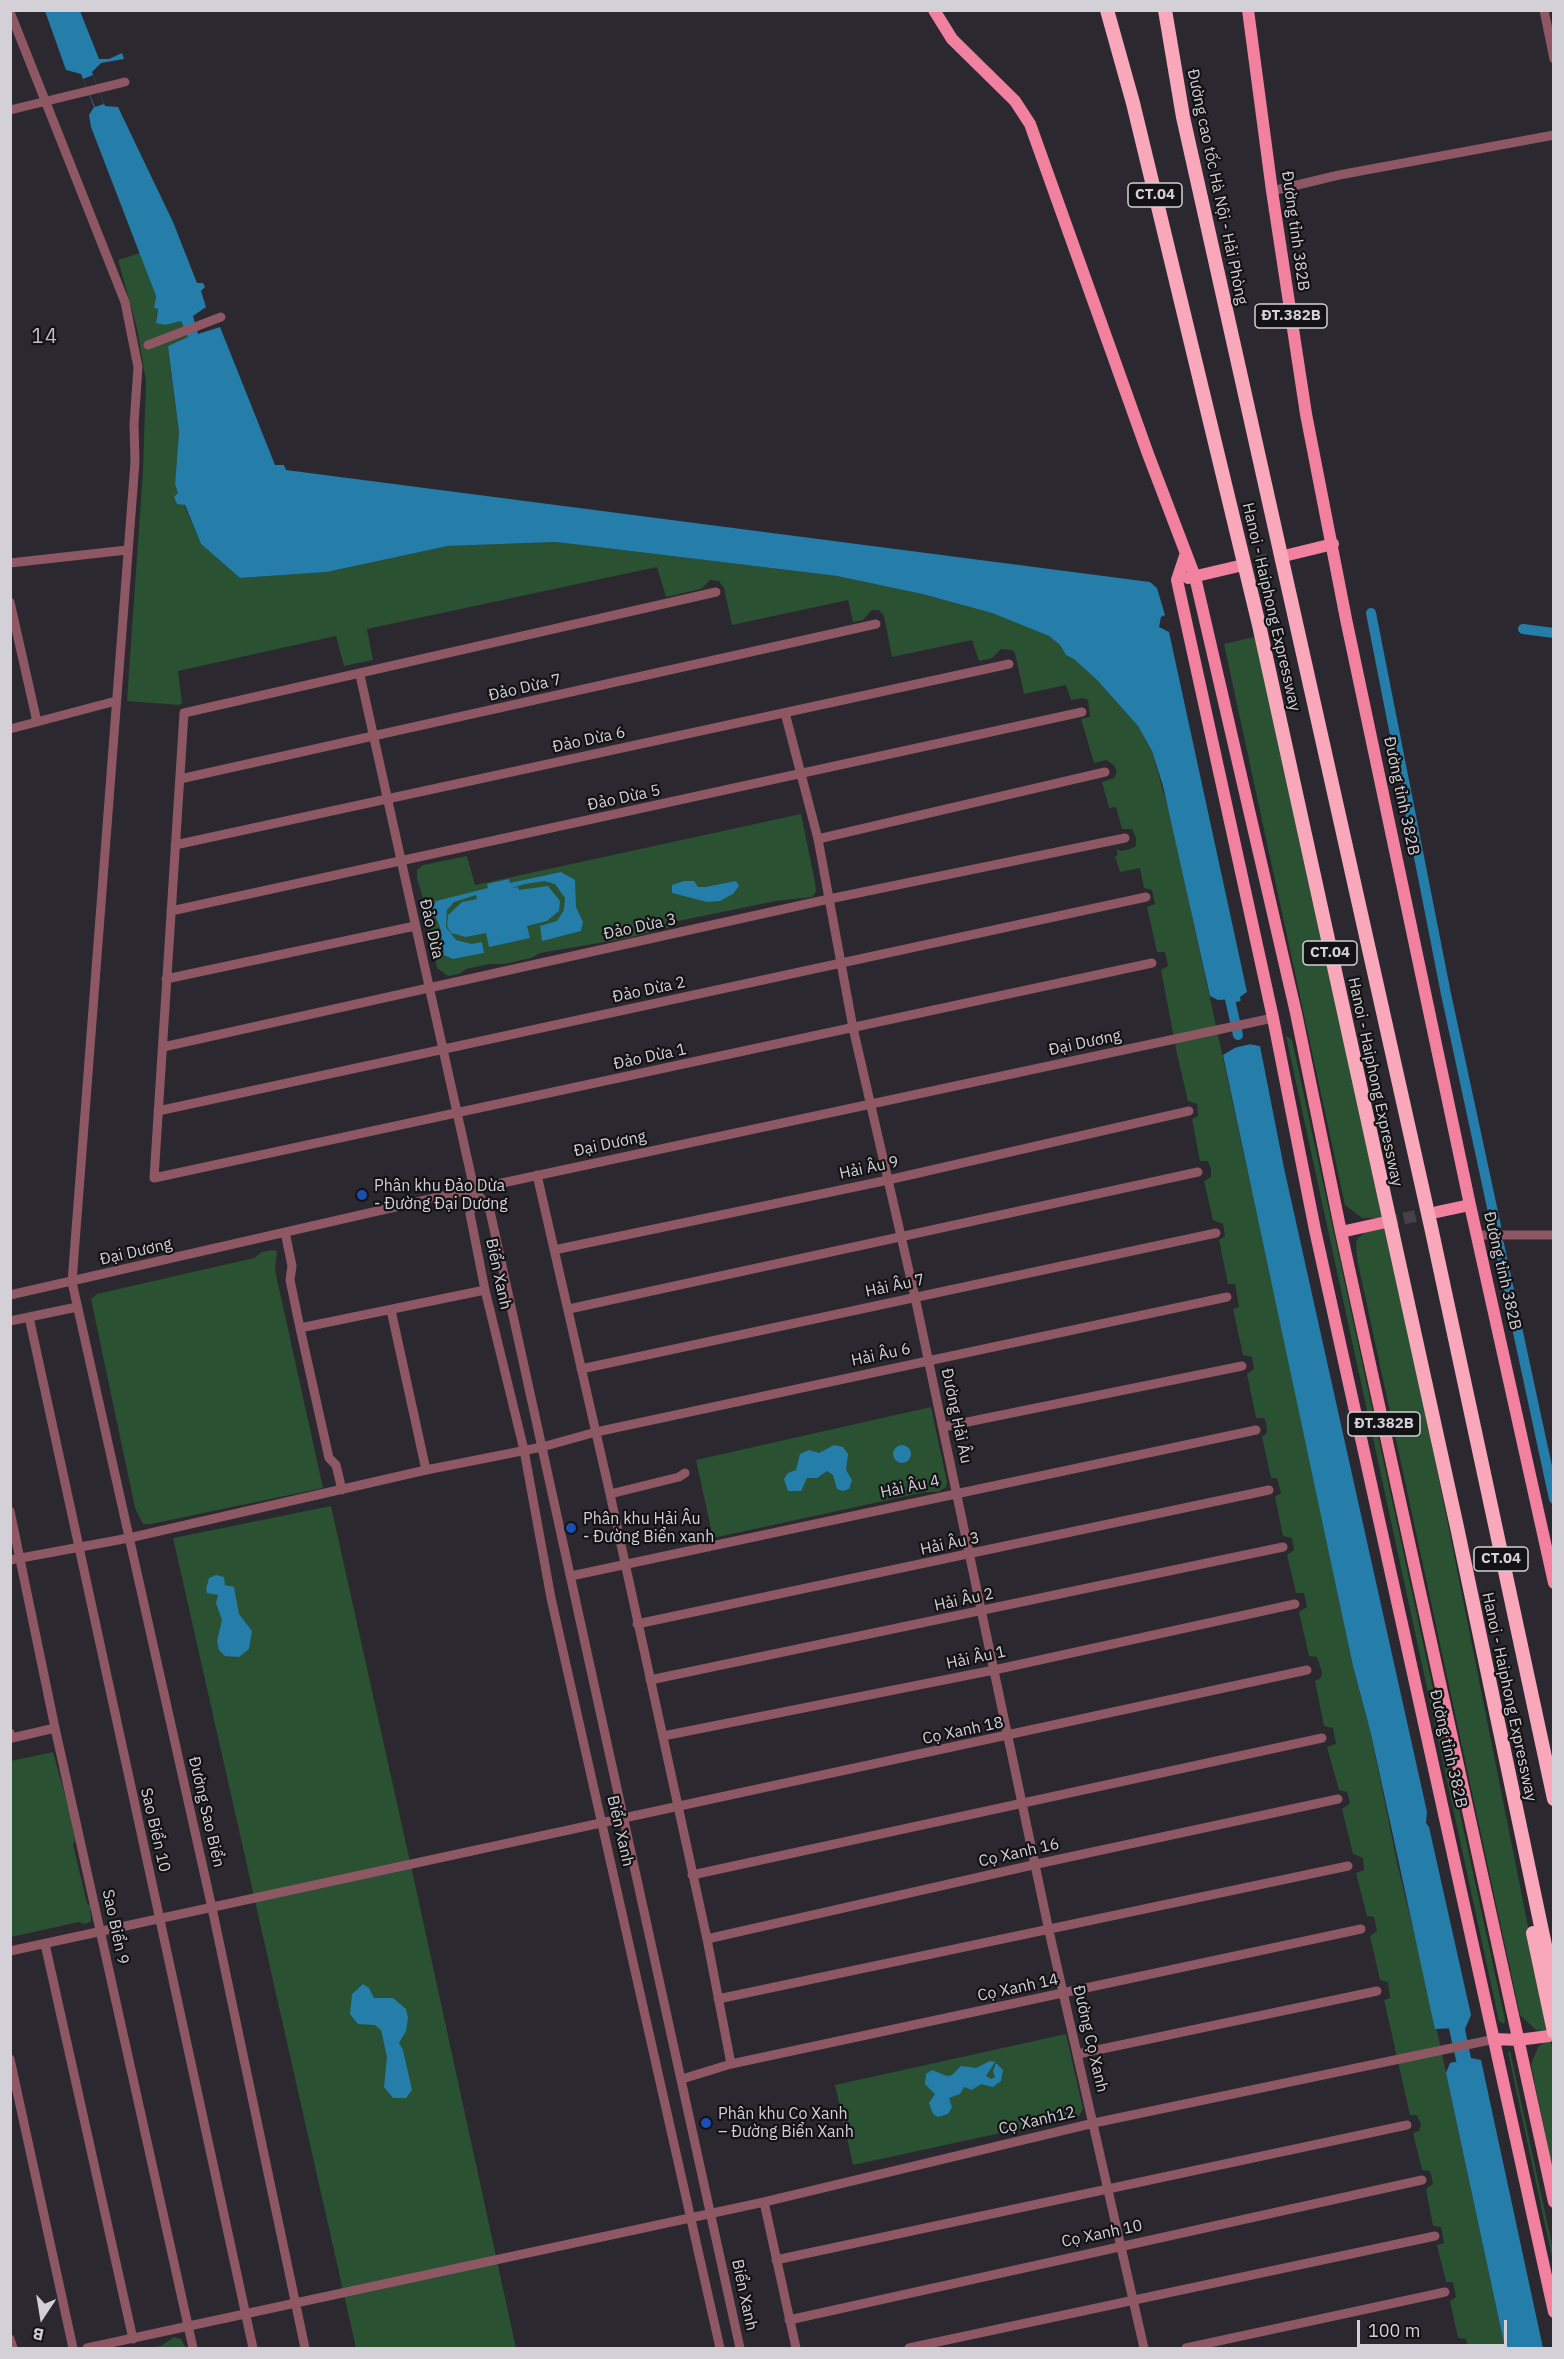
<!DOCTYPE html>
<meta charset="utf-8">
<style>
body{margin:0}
#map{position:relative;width:1564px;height:2359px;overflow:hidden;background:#2b2830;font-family:"IBM Plex Sans",sans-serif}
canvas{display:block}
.frame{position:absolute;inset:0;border:12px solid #d3d1d7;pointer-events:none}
.north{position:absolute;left:12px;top:2287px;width:60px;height:60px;-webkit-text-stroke:4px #131215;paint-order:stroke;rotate:192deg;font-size:16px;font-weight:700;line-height:24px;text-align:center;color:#d3d1d7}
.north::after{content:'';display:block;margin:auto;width:21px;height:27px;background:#d3d1d7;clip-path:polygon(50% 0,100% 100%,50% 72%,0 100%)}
.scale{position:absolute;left:1357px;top:2320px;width:150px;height:27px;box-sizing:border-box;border:3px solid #d3d1d7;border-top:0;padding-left:8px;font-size:18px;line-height:21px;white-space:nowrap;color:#d3d1d7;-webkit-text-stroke:4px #131215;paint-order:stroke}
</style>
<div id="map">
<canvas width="1564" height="2359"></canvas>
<div class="frame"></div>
<div class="north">B</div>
<div class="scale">100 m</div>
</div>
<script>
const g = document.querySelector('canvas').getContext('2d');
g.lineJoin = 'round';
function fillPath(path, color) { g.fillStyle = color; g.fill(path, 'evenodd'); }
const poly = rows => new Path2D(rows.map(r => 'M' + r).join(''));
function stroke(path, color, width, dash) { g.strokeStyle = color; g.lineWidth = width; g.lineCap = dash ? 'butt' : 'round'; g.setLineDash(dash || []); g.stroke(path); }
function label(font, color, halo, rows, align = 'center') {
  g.font = font + ' "IBM Plex Sans",sans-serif'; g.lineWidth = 4.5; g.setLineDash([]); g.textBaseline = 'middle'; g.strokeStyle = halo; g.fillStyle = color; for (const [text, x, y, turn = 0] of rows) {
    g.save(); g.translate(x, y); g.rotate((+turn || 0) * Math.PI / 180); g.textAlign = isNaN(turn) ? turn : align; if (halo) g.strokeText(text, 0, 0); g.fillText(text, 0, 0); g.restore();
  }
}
fillPath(poly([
 [140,253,156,296,154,308,158,309,156,317,166,325,181,321,188,337,168,346,179,432,175,484,201,544,240,578,327,572,448,546,556,542,837,576,922,594,992,613,1049,636,1060,645,1066,655,1074,658,1097,680,1138,726,1152,751,1171,819,1339,1591,1353,1666,1371,1734,1397,1862,1433,2012,1505,2348,1468,2348,1466,2339,1458,2338,1450,2301,1456,2297,1453,2282,1446,2282,1437,2245,1444,2243,1441,2227,1433,2226,1426,2189,1433,2184,1430,2171,1422,2170,1413,2133,1419,2131,1421,2125,1417,2115,1410,2115,1384,2000,1390,1998,1388,1982,1380,1980,1370,1936,1377,1931,1374,1917,1367,1916,1356,1873,1364,1870,1363,1858,1353,1854,1342,1809,1350,1803,1347,1792,1339,1790,1327,1747,1336,1744,1333,1728,1324,1726,1315,1681,1321,1678,1322,1672,1317,1657,1309,1656,1299,1612,1307,1607,1304,1593,1296,1593,1287,1555,1294,1550,1292,1538,1283,1536,1275,1497,1281,1493,1277,1478,1271,1478,1262,1437,1267,1433,1266,1422,1264,1418,1256,1418,1247,1374,1254,1369,1252,1357,1243,1355,1233,1309,1239,1307,1235,1284,1228,1284,1219,1240,1225,1236,1223,1224,1213,1220,1204,1181,1211,1177,1211,1169,1208,1161,1200,1161,1192,1119,1198,1116,1197,1104,1188,1101,1177,1054,1161,970,1168,966,1165,952,1157,952,1147,907,1155,904,1152,890,1144,888,1140,868,1120,872,1115,856,1118,855,1116,849,1121,851,1130,849,1136,846,1136,838,1132,829,1122,829,1116,807,1109,808,1102,782,1114,778,1117,772,1114,765,1106,760,1094,763,1081,719,1090,717,1088,700,1083,698,1071,700,1066,685,1024,694,1015,653,1012,650,1001,649,992,658,979,661,972,640,892,657,884,616,879,610,872,610,863,620,853,622,848,600,732,625,724,588,719,581,710,580,701,589,666,597,657,567,367,629,373,660,344,666,336,636,178,671,182,703,179,705,127,701,143,470,146,381,137,328,118,260],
 [1258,636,1385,1218,1362,1218,1345,1205,1224,644],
 [801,814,815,882,816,892,812,897,776,901,678,921,672,927,628,938,540,953,531,958,504,964,489,964,466,969,459,974,448,976,437,968,425,904,417,879,417,870,423,865,467,856,475,885],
 [1286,1036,1292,1040,1505,2020,1504,2024,1499,2021],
 [1387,1226,1448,1524,1549,2032,1536,2030,1520,2015,1357,1259,1356,1241,1359,1237,1366,1232],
 [273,1250,277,1251,275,1270,323,1488,151,1524,143,1524,135,1508,91,1299,97,1294,254,1258,262,1252],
 [931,1407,947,1482,946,1487,938,1492,925,1492,713,1538,696,1460],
 [331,1506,413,1875,516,2348,356,2348,173,1538],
 [53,1752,69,1809,75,1840,73,1845,87,1903,90,1906,91,1921,85,1924,79,1922,11,1937,11,1761],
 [1066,2034,1083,2109,1079,2116,853,2165,835,2085],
 [1550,2038,1554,2055,1553,2171,1531,2065,1538,2047],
 [1510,2051,1553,2249,1553,2262,1508,2052],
 [174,2337,181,2339,186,2348,148,2348,161,2346]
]), '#295132');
fillPath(poly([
 [45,11,80,11,99,59,109,59,122,53,124,59,101,63,92,72,93,75,105,106,118,107,173,222,197,283,203,283,205,287,201,291,206,307,193,316,198,334,220,327,275,465,284,465,286,470,1150,582,1157,588,1165,615,1161,617,1159,627,1169,632,1247,992,1240,997,1249,1044,1260,1046,1284,1168,1427,1812,1426,1823,1429,1827,1471,2015,1465,2029,1471,2058,1481,2060,1543,2348,1505,2348,1446,2073,1450,2063,1463,2060,1457,2028,1435,2029,1434,2025,1371,1734,1353,1666,1223,1055,1238,1046,1232,999,1218,1000,1210,996,1163,786,1152,751,1138,726,1097,680,1074,659,1066,655,1060,645,1049,636,992,613,922,594,837,576,556,542,448,546,327,572,240,578,201,544,185,505,177,504,174,497,178,493,175,484,179,432,168,346,188,337,181,321,166,325,156,323,158,309,154,308,156,296,91,127,89,115,94,107,81,74,66,70],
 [561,872,575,880,576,907,583,922,581,931,542,941,540,926,557,921,564,910,565,898,555,884,544,881,525,884,511,888,518,887,519,890,548,886,560,901,559,911,547,921,527,926,530,938,489,947,486,933,466,937,451,933,447,926,448,915,462,902,477,899,476,895,454,902,447,910,446,927,456,940,472,944,482,942,484,953,453,959,444,955,440,927,432,908,436,901,488,888,487,884,509,879,510,883],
 [684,881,694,881,698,887,705,887,736,881,739,886,733,894,720,901,707,902,672,893,672,885],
 [834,1445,843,1447,848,1454,846,1470,852,1480,849,1489,843,1491,837,1489,833,1475,827,1471,817,1478,807,1478,801,1491,788,1491,784,1479,788,1473,796,1470,800,1454,809,1450,819,1453],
 '893 1454a9 9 0 1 1 18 0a9 9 0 1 1-18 0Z',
 [216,1575,224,1577,225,1585,234,1587,239,1614,252,1631,249,1649,239,1657,225,1656,219,1650,217,1641,222,1620,216,1603,218,1595,207,1593,206,1589,209,1578],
 [363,1984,369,1988,374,1998,393,1998,406,2009,408,2018,406,2031,399,2043,403,2050,412,2090,406,2098,393,2098,384,2087,387,2057,381,2030,375,2025,358,2024,350,2014,352,1994],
 [990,2061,995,2062,986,2076,991,2079,995,2077,993,2071,996,2063,1003,2070,1001,2081,993,2087,981,2084,972,2090,964,2087,960,2094,949,2098,952,2107,948,2114,938,2117,933,2114,929,2103,935,2094,925,2084,926,2074,932,2070,947,2076,952,2075,961,2066,976,2068]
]), '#257da9');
fillPath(poly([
 [93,75,104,104,95,107,83,79],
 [1244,1000,1251,1041,1260,1042,1260,1046,1251,1044,1225,1050,1235,1045,1229,1004]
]), '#2b2830');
stroke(poly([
 [1371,613,1446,994,1496,1226],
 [1523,629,1554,633],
 [1227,986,1238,1035],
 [1499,1244,1554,1499],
 [1451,2015,1464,2073]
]), '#257da9', 10);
stroke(poly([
 [1239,566,1288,555],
 [1386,1222,1436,1212]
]), '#444149', 12, [12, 6]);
stroke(poly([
 [1544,10,1554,59],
 [10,12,125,302,138,367,134,424,135,462,72,1282,212,1908,305,2348],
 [10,110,125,82],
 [1272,191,1339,175,1554,135],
 [148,345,221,317],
 [10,563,127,550],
 [716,592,184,713,154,1178,1152,963],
 [10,602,37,722],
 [360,675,474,1189,470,1214,485,1290,524,1450,551,1598,720,2348],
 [785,713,818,839,853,1028,915,1297,1049,1931,1144,2348],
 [10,729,116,701],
 [180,779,876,624],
 [818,839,1105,772],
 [175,845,1009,664],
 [171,911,1082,712],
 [166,979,415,926],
 [163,1047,829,899,1125,838],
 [158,1111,1146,897],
 [537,1175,610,1494,707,1939,731,2064],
 [474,1189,490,1211,740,2348],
 [285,1232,292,1266,290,1280,300,1328,329,1458,336,1465,342,1490],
 [1479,1235,1554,1235],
 [554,1250,888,1180,1189,1111],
 [10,1295,474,1189,1273,1018],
 [569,1309,1198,1172],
 [391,1310,426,1470],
 [29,1317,253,2348],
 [10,1321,77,1307],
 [300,1328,485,1290],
 [581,1369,1216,1233],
 [943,1427,1242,1366],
 [610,1494,679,1477,685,1473],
 [10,1511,55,1728,193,2348],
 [10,1560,129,1538,426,1470,542,1447,596,1432,1227,1297],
 [571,1576,1256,1430],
 [637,1624,1269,1490],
 [650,1680,1283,1547],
 [10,1733,12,1738,55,1728],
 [663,1736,994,1670,1295,1604],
 [692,1875,1322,1738],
 [707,1939,1037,1864,1338,1799],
 [45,1944,133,2339],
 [10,1951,1307,1670],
 [718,1999,1348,1866],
 [1078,2054,1377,1991],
 [10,2059,73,2348],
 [682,2079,731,2064,1361,1929],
 [764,2202,796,2348],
 [776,2260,1407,2125],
 [789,2320,1422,2180],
 [10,2339,13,2348],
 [87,2348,764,2202,1094,2123,1495,2039],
 [909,2348,1435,2236],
 [1186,2348,1445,2292]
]), '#8e5764', 9);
stroke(poly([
 [934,10,952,39,1015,101,1030,124,1148,454,1195,577,1296,1013,1341,1232,1554,2202],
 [1248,10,1272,191,1306,414,1346,619,1470,1205,1554,1583],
 [1186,553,1177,580,1273,1018,1315,1230,1554,2312],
 [1288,555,1333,544],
 [1188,578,1239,566],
 [1437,1212,1470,1205],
 [1341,1232,1386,1222],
 [1495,2039,1518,2040,1549,2036]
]), '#f1819e', 12);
stroke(poly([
 [1107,10,1133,103,1259,625,1457,1527,1554,1988],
 [1165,10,1183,117,1431,1227,1554,1799],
 [1533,1933,1554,2032]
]), '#f9a7ba', 14);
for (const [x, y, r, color] of [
 [362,1195,6,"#1a4fb4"],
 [571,1528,6,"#1a4fb4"],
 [706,2123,6,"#1a4fb4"]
]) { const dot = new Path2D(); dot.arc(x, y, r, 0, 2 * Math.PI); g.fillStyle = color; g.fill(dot); stroke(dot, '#131215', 2); }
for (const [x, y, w] of [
 [1155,195,54],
 [1291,316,72],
 [1330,953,54],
 [1384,1424,72],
 [1501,1559,54]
]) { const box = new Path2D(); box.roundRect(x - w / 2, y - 12, w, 24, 4.5); g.fillStyle = '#131215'; g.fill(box); stroke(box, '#d3d1d7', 1.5); }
label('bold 15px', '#d3d1d7', null, [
 ["CT.04",1155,195],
 ["ĐT.382B",1291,316],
 ["CT.04",1330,953],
 ["ĐT.382B",1384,1424],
 ["CT.04",1501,1559]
]);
label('16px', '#d3d1d7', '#131215', [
 ["Đường cao tốc Hà Nội - Hải Phòng",1217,187,78],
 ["Đường tỉnh 382B",1295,231,82],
 ["Hanoi - Haiphong Expressway",1271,607,77],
 ["Đảo Dừa 7",525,688,-13],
 ["Đảo Dừa 6",589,740,-12],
 ["Đường tỉnh 382B",1401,796,78],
 ["Đảo Dừa 5",624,798,-12],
 ["Đảo Dừa 3",640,927,-12],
 ["Đảo Dừa",431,929,77],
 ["Đảo Dừa 2",649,990,-12],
 ["Đại Dương",1085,1043,-12],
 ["Đảo Dừa 1",650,1057,-12],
 ["Hanoi - Haiphong Expressway",1375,1082,78],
 ["Đại Dương",610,1144,-12],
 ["Hải Âu 9",869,1168,-12],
 ["Đại Dương",136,1252,-13],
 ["Đường tỉnh 382B",1502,1271,77],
 ["Biển Xanh",498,1274,78],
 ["Hải Âu 7",895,1286,-12],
 ["Hải Âu 6",881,1355,-12],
 ["Đường Hải Âu",956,1416,78],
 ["Hải Âu 4",910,1487,-12],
 ["Hải Âu 3",950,1544,-12],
 ["Hải Âu 2",964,1600,-12],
 ["Hải Âu 1",976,1658,-12],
 ["Hanoi - Haiphong Expressway",1509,1697,78],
 ["Cọ Xanh 18",963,1731,-12],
 ["Đường tỉnh 382B",1448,1749,77],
 ["Đường Sao Biển",206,1812,77],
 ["Sao Biển 10",155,1830,77],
 ["Biển Xanh",620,1831,77],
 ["Cọ Xanh 16",1019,1853,-13],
 ["Sao Biển 9",115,1927,78],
 ["Cọ Xanh 14",1018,1988,-12],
 ["Đường Cọ Xanh",1090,2039,77],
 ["Cọ Xanh12",1037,2121,-13],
 ["Cọ Xanh 10",1102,2234,-12],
 ["Biển Xanh",744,2295,78]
]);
label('16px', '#d3d1d7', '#131215', [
 ["Phân khu Đảo Dừa",374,1186],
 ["- Đường Đại Dương",374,1204],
 ["Phân khu Hải Âu",583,1519],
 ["- Đường Biển xanh",583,1537],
 ["Phân khu Cọ Xanh",718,2114],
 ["– Đường Biển Xanh",718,2132]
], 'left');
g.letterSpacing = '1.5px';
label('20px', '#c2bec9', '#131215', [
 ["14",45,337]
]);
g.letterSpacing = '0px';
</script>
